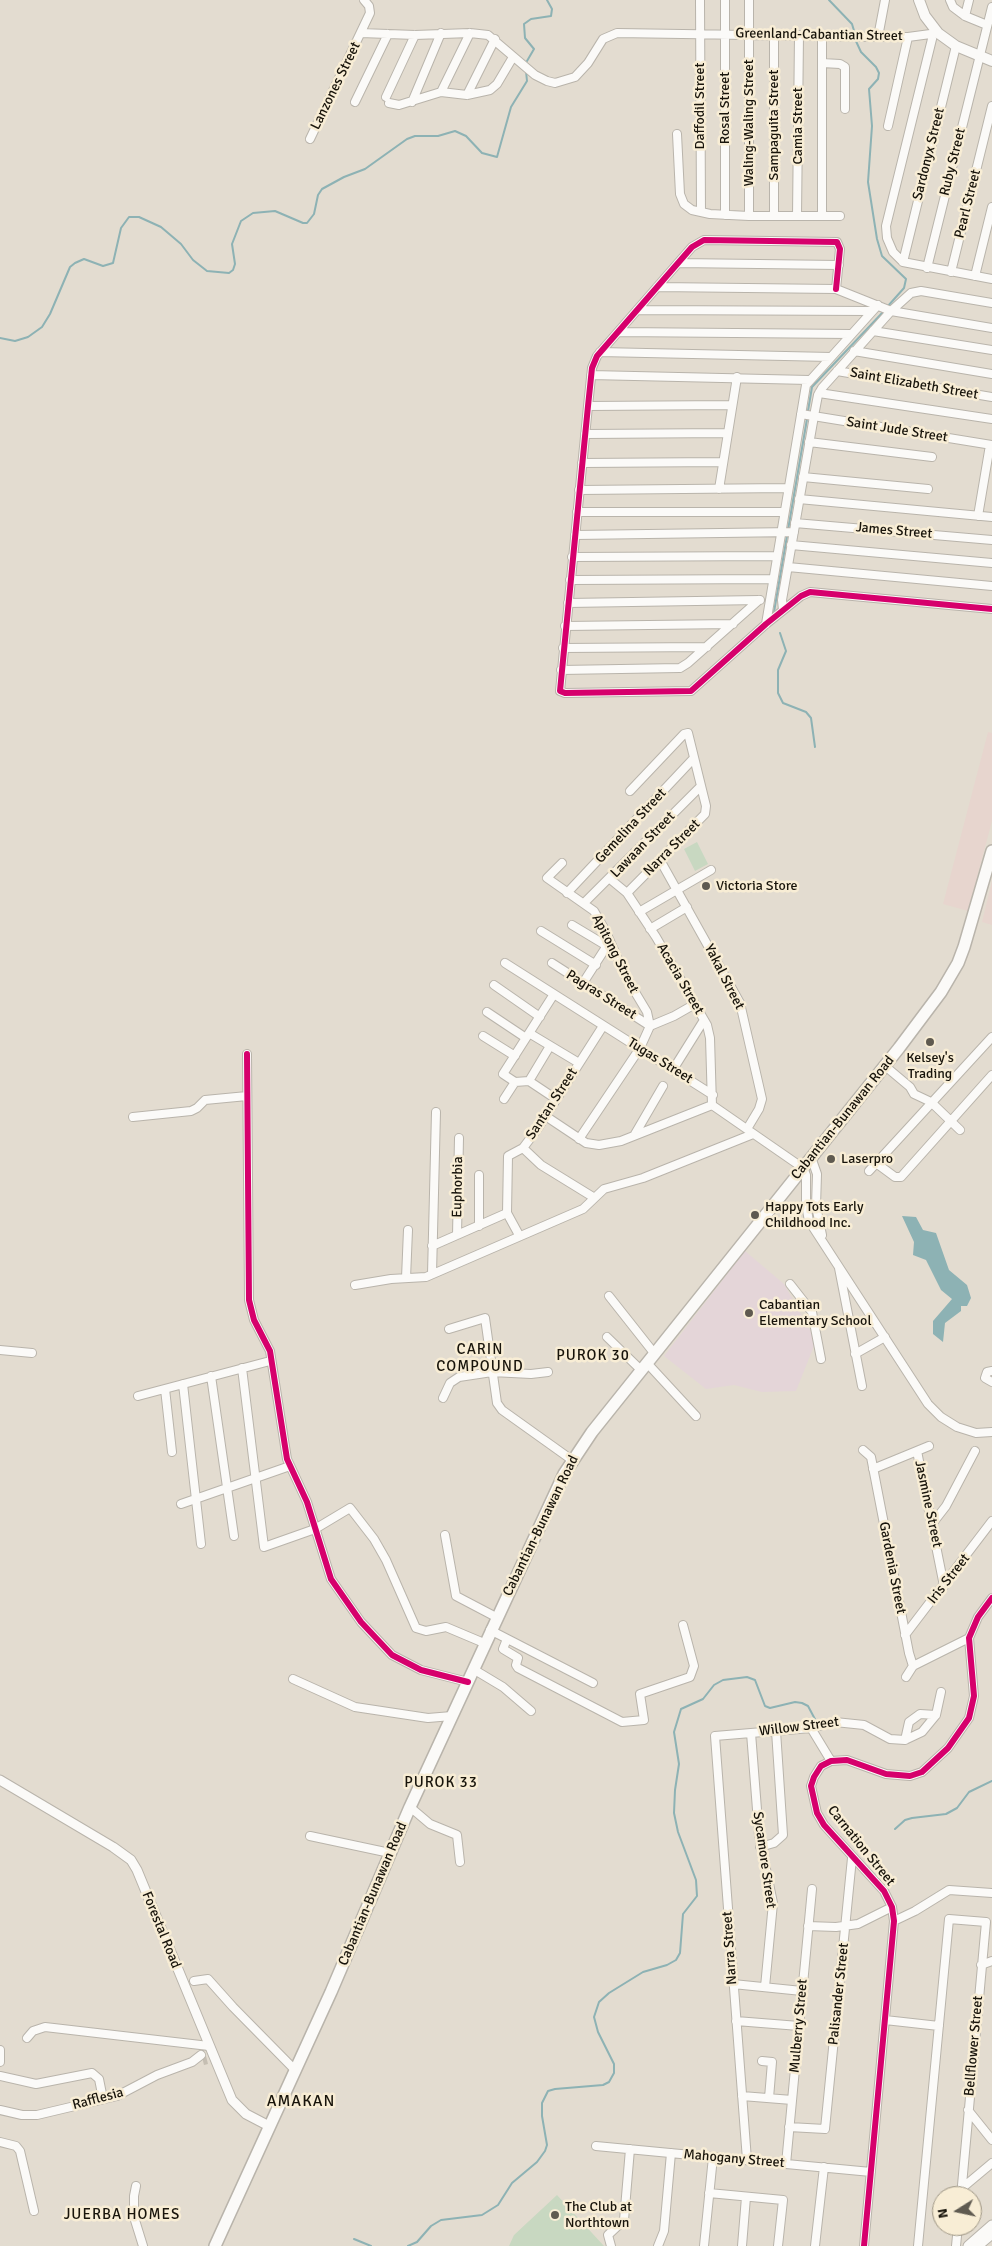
<!DOCTYPE html>
<style>
body{margin:0}
#map{position:relative;width:992px;height:2246px;overflow:hidden;background:#e3dcd0;font-family:Signika,sans-serif}
canvas{display:block}
.north{position:absolute;left:932px;top:2186px;width:50px;height:50px;box-sizing:border-box;background:#f8edd5;border:1px solid #9e9684;border-radius:50%;rotate:260deg;font-size:14px;font-weight:700;line-height:20px;text-align:center;color:#18140b}
.north::after{content:'';display:block;margin:auto;width:18px;height:22px;background:#5f5a50;clip-path:polygon(50% 0,100% 100%,50% 72%,0 100%)}
</style>
<div id="map">
<canvas width="992" height="2246"></canvas>
<div class="north">N</div>
</div>
<script>
const g = document.querySelector('canvas').getContext('2d');
g.lineJoin = 'round';
function fillPath(path, color) { g.fillStyle = color; g.fill(path, 'evenodd'); }
const poly = rows => new Path2D(rows.map(r => 'M' + r).join(''));
function stroke(path, color, width, dash) { g.strokeStyle = color; g.lineWidth = width; g.lineCap = dash ? 'butt' : 'round'; g.setLineDash(dash || []); g.stroke(path); }
function label(font, color, halo, rows, align = 'center') {
  g.font = font + ' Signika,sans-serif'; g.lineWidth = 5; g.setLineDash([]); g.textBaseline = 'middle'; g.strokeStyle = halo; g.fillStyle = color; for (const [text, x, y, turn = 0] of rows) {
    g.save(); g.translate(x, y); g.rotate((+turn || 0) * Math.PI / 180); g.textAlign = isNaN(turn) ? turn : align; if (halo) g.strokeText(text, 0, 0); g.fillText(text, 0, 0); g.restore();
  }
}
fillPath(poly([
 [988,732,992,733,992,821,968,911,943,904],
 [992,881,992,925,982,922]
]), '#e7d5ce');
fillPath(poly([
 [745,1251,784,1284,816,1341,796,1391,762,1392,734,1385,706,1389,664,1356]
]), '#e4d5d8');
fillPath(poly([
 [697,842,708,864,695,871,684,849],
 [557,2195,604,2246,509,2246,514,2235]
]), '#c8d8c1');
fillPath(poly([
 [902,1216,916,1217,923,1230,936,1233,949,1270,967,1285,971,1298,967,1306,961,1306,961,1311,945,1323,943,1342,933,1334,933,1321,952,1299,941,1290,926,1260,913,1255,914,1242]
]), '#8db2b4');
stroke(poly([
 [829,0,852,24,855,34],
 [855,39,861,52,876,67,879,73,878,79,869,89,872,126,868,182,877,239,882,256,906,279,904,288,888,306],
 [527,61,534,49,525,38,524,24,531,19,551,16,552,9,547,0],
 [0,338,15,341,28,337,42,327,50,314,70,267,75,263,84,259,103,266,113,263,121,228,129,217,139,217,161,227,181,244,193,260,207,271,229,273,233,270,235,264,232,244,241,221,253,213,275,211,303,223,307,223,314,214,318,195,322,189,344,177,365,169,407,139,415,136,438,136,455,131,466,136,482,153,497,157,511,107,527,81,526,71],
 [808,411,812,387,884,311],
 [788,530,807,419],
 [774,612,787,536],
 [780,633,786,651,778,670,778,693,783,703,806,712,811,718,815,747],
 [895,1829,905,1820,912,1818,946,1814,957,1808,969,1792,992,1781],
 [354,2239,371,2246],
 [408,2246,417,2242,431,2226,441,2220,482,2215,498,2205,512,2183,537,2162,545,2151,547,2145,542,2116,542,2103,548,2091,555,2089,603,2085,609,2082,614,2073,614,2064,598,2032,594,2017,599,2002,609,1993,643,1972,667,1965,676,1960,680,1953,683,1914,697,1896,696,1880,678,1832,674,1813,675,1790,679,1764,674,1732,681,1709,703,1699,714,1685,723,1680,747,1677,755,1680,765,1706,770,1708,795,1702,802,1703,808,1706,817,1723]
]), '#8db2b4', 2);
stroke(poly([
 [203,2061,207,2060]
]), '#c5beb2', 8, [8, 4]);
const minor = poly([
 [700,0,701,212],
 [725,0,725,215],
 [749,0,749,216],
 [950,0,953,7,965,16,987,25],
 [965,16,969,0],
 [361,33,415,35,470,33,488,35,535,75,547,81,555,83,575,77,588,63,603,39,617,33,878,37,908,37,938,33],
 [822,35,822,216],
 [933,35,886,226,887,238,893,252,903,262,992,279],
 [878,37,885,0],
 [822,63,840,64,845,67,845,109],
 [441,92,470,33],
 [467,95,495,39],
 [386,97,415,35],
 [355,102,388,34],
 [412,102,441,33],
 [389,103,399,105,441,92,467,95,490,90,497,84,513,57],
 [888,126,908,37],
 [677,134,680,194,684,204,692,210,710,214,749,216,840,216],
 [310,139,370,13,369,6,364,0],
 [774,216,774,35],
 [797,216,799,35],
 [903,262,956,46],
 [678,263,839,265],
 [927,268,992,7],
 [951,272,992,106],
 [975,276,992,207],
 [657,287,836,289,891,311,992,328],
 [836,289,840,249,837,242,704,240,692,247,597,356,592,368,588,406,560,691,565,693,691,691,766,624,801,596,810,592,992,609],
 [637,310,872,311],
 [873,331,992,350],
 [618,332,851,334],
 [854,351,992,374],
 [600,352,831,357],
 [837,371,992,397],
 [591,375,809,380],
 [819,393,992,419],
 [588,406,732,405],
 [801,414,992,445],
 [585,434,728,433],
 [809,442,932,457],
 [582,463,723,462],
 [803,477,928,489],
 [719,489,737,377],
 [579,490,787,488],
 [799,499,992,517],
 [577,512,784,512],
 [978,516,990,445],
 [795,523,992,540],
 [575,535,794,532],
 [791,545,992,563],
 [572,557,777,556],
 [788,567,992,586],
 [570,580,773,579],
 [568,603,760,600],
 [783,610,782,600,814,416,818,395,822,388,891,311,911,293,921,291,992,303],
 [766,624,806,385,878,305],
 [565,626,733,624],
 [563,648,707,647],
 [561,670,680,668,688,663,759,600],
 [660,860,740,1003,762,1099,759,1109,747,1129],
 [562,863,547,878,594,911,605,930,626,977,647,1012,650,1026,640,1048,579,1139],
 [610,879,627,893,656,937,707,1025,710,1038,712,1105],
 [567,893,694,758],
 [627,893,705,814,706,806,688,733,684,734,630,791],
 [584,903,701,786],
 [639,912,711,870],
 [572,925,607,946],
 [650,929,687,907],
 [541,931,596,965],
 [505,963,713,1095],
 [552,963,650,1026,674,1016,695,1004],
 [583,983,610,941],
 [494,985,540,1017],
 [554,994,503,1074,515,1082,529,1081,556,1099],
 [487,1012,526,1038],
 [529,1033,579,1063],
 [483,1036,515,1056],
 [247,1054,249,1300,254,1320,270,1351,287,1459,307,1502,331,1579,361,1622,392,1655,421,1670,468,1682],
 [885,1066,910,1087,914,1094,931,1102,960,1130],
 [674,1068,704,1020],
 [529,1081,550,1046],
 [504,1099,515,1082],
 [712,1105,803,1168,806,1175,806,1205,809,1221,928,1404,941,1417,957,1427,976,1433,992,1432],
 [133,1117,191,1111,197,1108,205,1100,247,1096],
 [547,1117,586,1143,599,1145,621,1141,712,1105],
 [635,1134,663,1086],
 [523,1148,541,1165,593,1197],
 [811,1157,817,1174,816,1206,822,1235],
 [876,1163,895,1177,901,1177,992,1075],
 [869,1171,992,1037],
 [479,1175,479,1226],
 [457,1235,459,1138],
 [519,1235,507,1213,508,1156,523,1148,538,1128,603,1026],
 [432,1246,507,1213],
 [839,1268,862,1386],
 [432,1274,436,1112],
 [406,1278,408,1230],
 [790,1284,812,1312,821,1359],
 [355,1285,391,1279,426,1277,583,1209,604,1189,643,1178,753,1134],
 [609,1296,654,1353],
 [449,1329,485,1318,497,1403,502,1410,572,1460],
 [607,1337,641,1370],
 [0,1350,32,1353],
 [855,1354,885,1337],
 [647,1363,696,1416],
 [242,1368,264,1547,315,1529,350,1508,374,1539,386,1560,416,1628,426,1631,446,1627,484,1643],
 [992,1371,987,1372,985,1378,992,1382],
 [211,1376,234,1536],
 [183,1384,201,1544],
 [165,1389,172,1452],
 [138,1396,270,1361],
 [443,1398,450,1383,459,1377,492,1372,531,1374,548,1372],
 [863,1450,871,1457,909,1653,913,1666],
 [917,1451,944,1586],
 [873,1469,929,1446],
 [181,1504,290,1466],
 [932,1524,946,1506,975,1451],
 [445,1535,456,1596,496,1617],
 [490,1630,593,1683],
 [905,1635,992,1521],
 [507,1639,503,1649,518,1658,516,1665,518,1668,622,1722,644,1720,640,1694,690,1677,694,1666,683,1625],
 [473,1669,503,1687,531,1711],
 [906,1677,913,1666,969,1638],
 [293,1679,355,1707,428,1718,452,1716],
 [811,1728,831,1761],
 [751,1733,759,1835,773,1903,765,1987],
 [905,1740,909,1722,920,1714,936,1715],
 [410,1807,430,1824,457,1835,460,1862],
 [310,1836,390,1853],
 [760,1847,774,1843,783,1835,776,1731],
 [894,1921,915,1911,949,1890,992,1893],
 [808,1926,836,1927,858,1924,892,1907],
 [981,1965,992,1961],
 [194,1981,208,1979,233,2007,296,2071],
 [733,1984,802,1991],
 [885,2020,939,2026],
 [736,2021,799,2026],
 [27,2038,33,2031,45,2027,209,2046],
 [0,2050,0,2062],
 [762,2061,772,2062,769,2098],
 [0,2076,36,2084,92,2073,99,2079,103,2099],
 [742,2096,792,2100],
 [0,2110,22,2115,37,2115,117,2096,157,2075,192,2062,201,2055],
 [968,2110,992,2140],
 [789,2127,825,2129,852,1858],
 [0,2142,16,2146,20,2151,34,2211],
 [596,2146,871,2172],
 [747,2160,715,1736,811,1728,835,1722,864,1725,890,1739,905,1740,922,1732,936,1715,941,1692],
 [786,2164,812,1889],
 [136,2186,134,2196,134,2217,143,2246],
 [961,2189,992,2163],
 [709,2193,783,2200,778,2246],
 [611,2246,608,2235,624,2220,630,2149],
 [658,2246,664,2231,671,2153],
 [704,2246,713,2157],
 [742,2246,746,2197],
 [815,2246,824,2167],
 [864,2246,894,1921,892,1907,884,1891,824,1825,817,1813,811,1786,814,1777,821,1766,831,1761,847,1760,886,1774,910,1776,922,1772,948,1748,969,1718,974,1696,969,1638,978,1617,992,1598],
 [918,2246,949,1919,986,1922,961,2196],
 [956,2246,958,2226]
]);
const tertiary = poly([
 [0,1780,113,1847,131,1860,137,1870,232,2100,246,2114,269,2126],
 [968,2246,992,2225],
 [978,2246,992,2234]
]);
const secondary = poly([
 [919,0,925,16,938,33,956,46,992,61]
]);
const primary = poly([
 [215,2246,331,1992,410,1807,564,1474,592,1432,899,1048,941,992,958,963,964,947,992,851]
]);
stroke(minor, '#b9b4ab', 10);
stroke(tertiary, '#b9b4ab', 11);
stroke(secondary, '#b9b4ab', 12);
stroke(primary, '#b9b4ab', 14);
stroke(minor, '#fbfaf8', 8);
stroke(tertiary, '#fbfaf8', 9);
stroke(secondary, '#fbfaf8', 10);
stroke(primary, '#fbfaf8', 11);
stroke(poly([
 [836,289,840,249,837,242,704,240,692,247,597,356,592,368,588,406,560,691,565,693,691,691,766,624,801,596,810,592,992,609],
 [247,1054,249,1300,254,1320,270,1351,287,1459,307,1502,331,1579,361,1622,392,1655,421,1670,468,1682],
 [864,2246,894,1921,892,1907,884,1891,824,1825,817,1813,811,1786,814,1777,821,1766,831,1761,847,1760,886,1774,910,1776,922,1772,948,1748,969,1718,974,1696,969,1638,978,1617,992,1598]
]), '#d6006c', 6);
for (const [x, y, r, color] of [
 [706,886,5,"#5f5a50"],
 [930,1042,5,"#5f5a50"],
 [831,1159,5,"#5f5a50"],
 [755,1215,5,"#5f5a50"],
 [749,1313,5,"#5f5a50"],
 [555,2215,5,"#5f5a50"]
]) { const dot = new Path2D(); dot.arc(x, y, r, 0, 2 * Math.PI); g.fillStyle = color; g.fill(dot); stroke(dot, '#f8edd5', 2); }
label('14px', '#18140b', '#f8edd5', [
 ["Greenland-Cabantian Street",819,35,1],
 ["Lanzones Street",336,86,-64],
 ["Daffodil Street",700,106,-90],
 ["Rosal Street",725,108,-90],
 ["Waling-Waling Street",749,123,-90],
 ["Sampaguita Street",774,125,-90],
 ["Camia Street",798,126,-90],
 ["Sardonyx Street",929,154,-76],
 ["Ruby Street",953,162,-76],
 ["Pearl Street",968,204,-76],
 ["Saint Elizabeth Street",914,384,10],
 ["Saint Jude Street",897,430,9],
 ["James Street",894,531,5],
 ["Gemelina Street",631,826,-47],
 ["Lawaan Street",643,845,-46],
 ["Narra Street",672,848,-45],
 ["Apitong Street",615,954,63],
 ["Yakal Street",724,977,63],
 ["Acacia Street",680,979,60],
 ["Pagras Street",601,995,32],
 ["Tugas Street",660,1061,32],
 ["Santan Street",552,1104,-57],
 ["Cabantian-Bunawan Road",843,1118,-51],
 ["Euphorbia",458,1187,-89],
 ["Jasmine Street",928,1504,78],
 ["Cabantian-Bunawan Road",541,1526,-64],
 ["Gardenia Street",892,1568,79],
 ["Iris Street",949,1579,-52],
 ["Willow Street",799,1727,-7],
 ["Carnation Street",861,1846,51],
 ["Sycamore Street",764,1860,82],
 ["Cabantian-Bunawan Road",373,1894,-67],
 ["Forestal Road",161,1930,68],
 ["Narra Street",730,1948,-94],
 ["Palisander Street",839,1994,-84],
 ["Mulberry Street",799,2026,-85],
 ["Bellflower Street",974,2046,-85],
 ["Rafflesia",98,2099,-15],
 ["Mahogany Street",734,2159,5]
]);
label('14px', '#18140b', '#f8edd5', [
 ["Victoria Store",716,886],
 ["Kelsey's",930,1058,"center"],
 ["Trading",930,1074,"center"],
 ["Laserpro",841,1159],
 ["Happy Tots Early",765,1207],
 ["Childhood Inc.",765,1223],
 ["Cabantian",759,1305],
 ["Elementary School",759,1321],
 ["The Club at",565,2207],
 ["Northtown",565,2223]
], 'left');
g.letterSpacing = '1px';
label('15px', '#18140b', '#f8edd5', [
 ["CARIN",480,1350],
 ["COMPOUND",480,1367],
 ["PUROK 30",593,1356],
 ["PUROK 33",441,1783],
 ["JUERBA HOMES",122,2215]
]);
g.letterSpacing = '0px';
g.letterSpacing = '1px';
label('16px', '#18140b', '#f8edd5', [
 ["AMAKAN",301,2102]
]);
g.letterSpacing = '0px';
</script>
